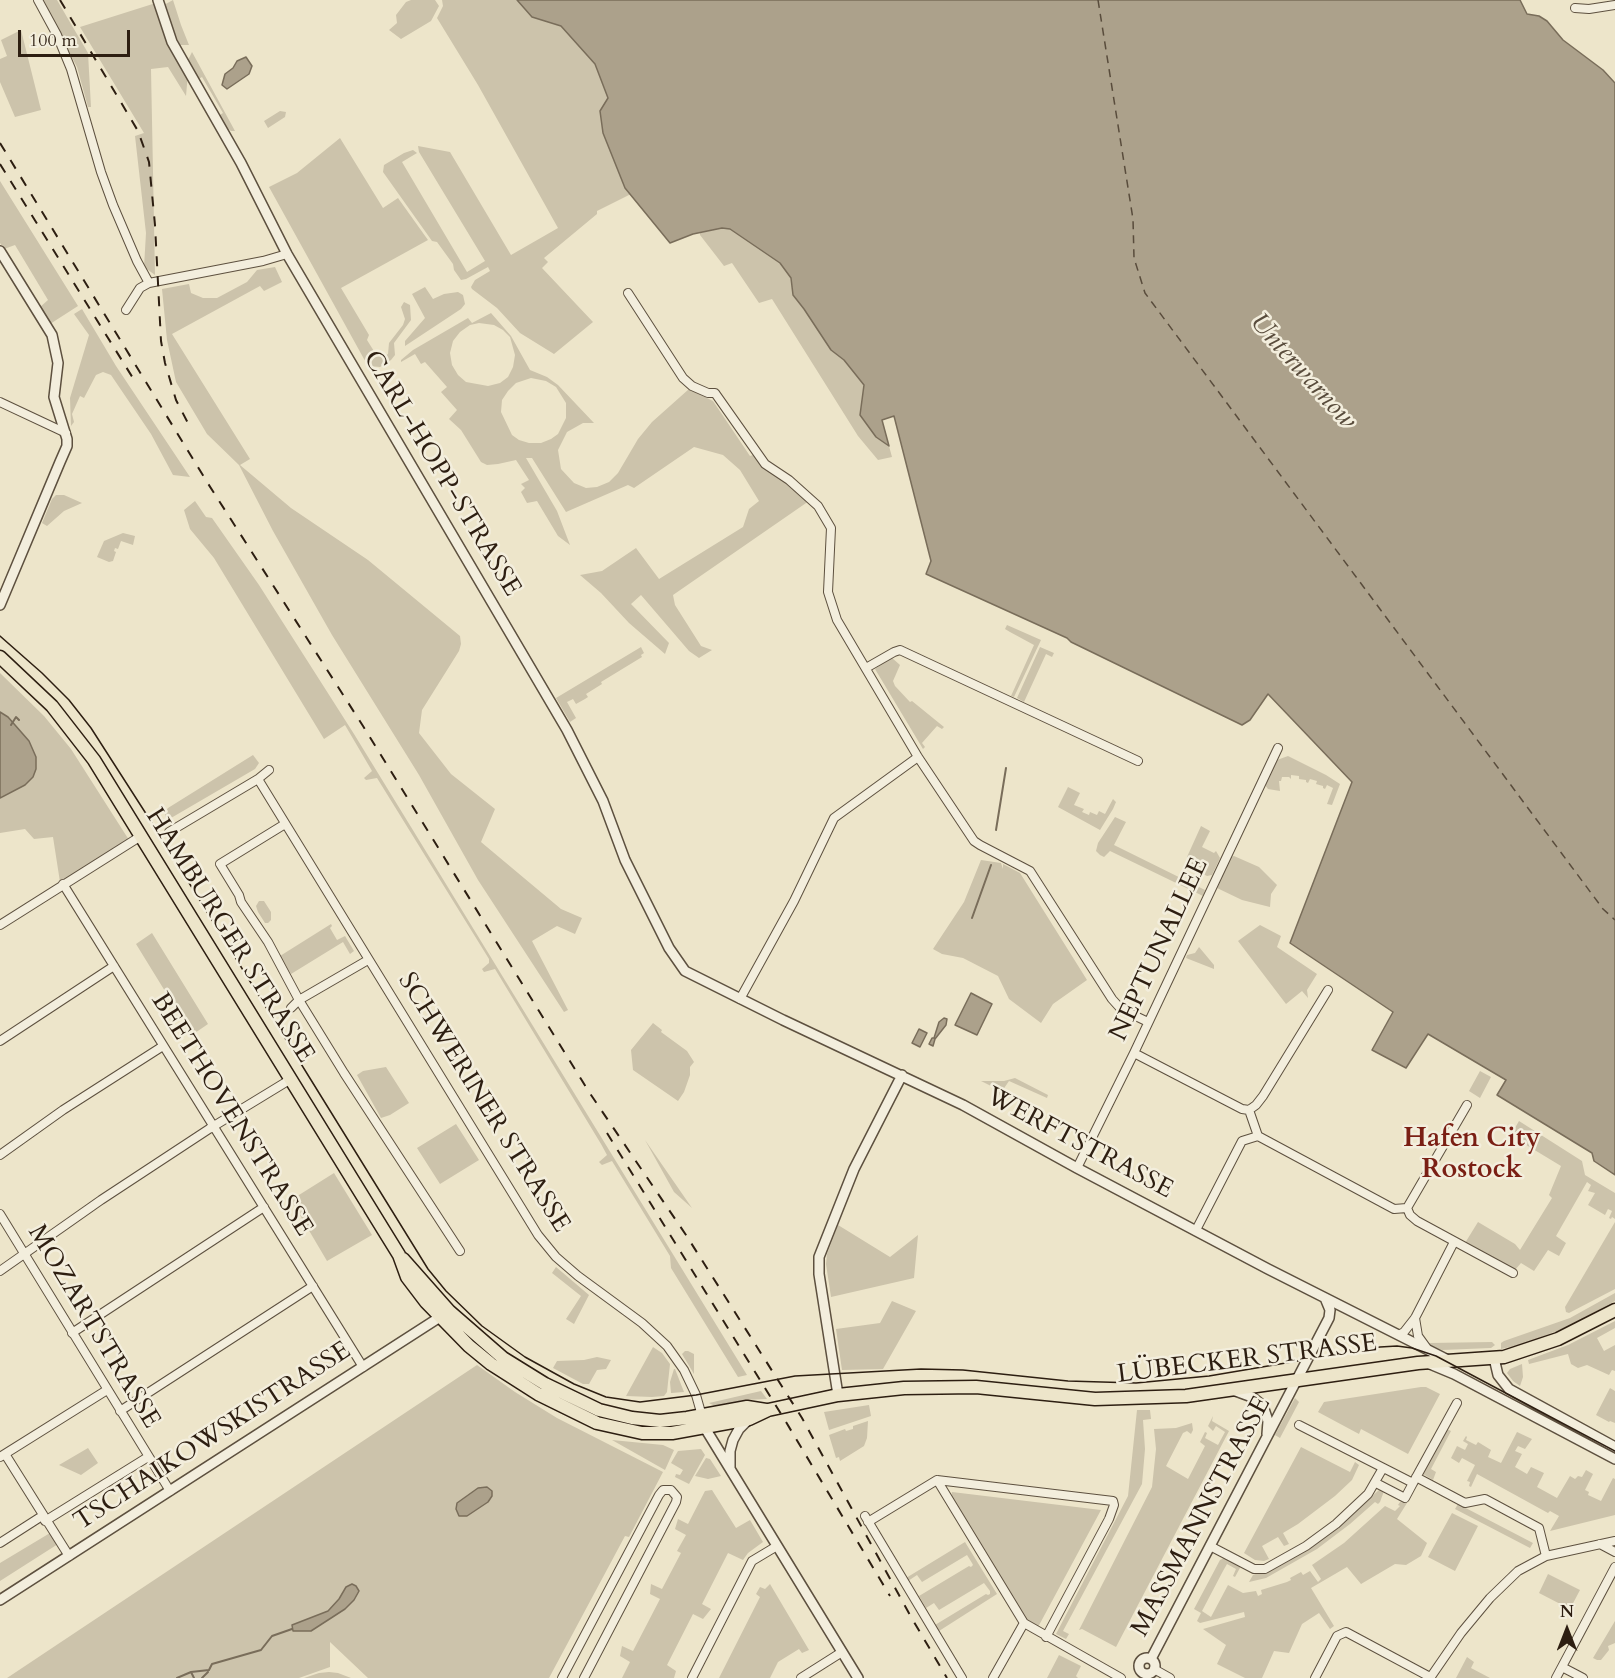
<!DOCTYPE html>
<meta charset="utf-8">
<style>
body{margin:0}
#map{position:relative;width:1615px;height:1678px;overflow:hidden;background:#ede5ca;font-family:Cardo,serif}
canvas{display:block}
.north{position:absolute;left:1537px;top:1600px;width:60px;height:60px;-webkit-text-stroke:4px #f3eedd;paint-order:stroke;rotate:0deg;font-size:16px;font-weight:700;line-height:24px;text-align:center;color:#2d1e11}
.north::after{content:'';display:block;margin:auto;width:21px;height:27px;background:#2d1e11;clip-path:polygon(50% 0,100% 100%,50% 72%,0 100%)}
.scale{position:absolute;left:18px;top:30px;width:112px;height:27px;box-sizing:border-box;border:3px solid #2d1e11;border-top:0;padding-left:8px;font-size:18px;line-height:21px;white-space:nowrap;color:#2d1e11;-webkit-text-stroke:4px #f3eedd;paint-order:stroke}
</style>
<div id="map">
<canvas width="1615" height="1678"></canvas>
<div class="north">N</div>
<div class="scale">100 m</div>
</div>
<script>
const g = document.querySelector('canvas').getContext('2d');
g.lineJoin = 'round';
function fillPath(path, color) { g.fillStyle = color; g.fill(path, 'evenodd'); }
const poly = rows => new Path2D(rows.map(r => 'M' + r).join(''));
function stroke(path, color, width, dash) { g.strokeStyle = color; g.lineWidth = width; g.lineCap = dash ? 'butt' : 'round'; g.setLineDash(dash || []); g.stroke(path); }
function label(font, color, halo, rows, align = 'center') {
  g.font = font + ' Cardo,serif'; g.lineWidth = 5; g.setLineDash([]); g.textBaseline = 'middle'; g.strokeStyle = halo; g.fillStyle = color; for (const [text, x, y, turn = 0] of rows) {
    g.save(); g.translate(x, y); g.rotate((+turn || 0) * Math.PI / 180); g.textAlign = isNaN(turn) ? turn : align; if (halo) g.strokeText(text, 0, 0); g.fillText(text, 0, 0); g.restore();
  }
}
fillPath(poly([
 [41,0,57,0,88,53,91,107,88,107,77,67],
 [173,0,181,25,189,45,180,45,172,27,164,5],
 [411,0,435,0,439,6,431,21,401,39,389,30,397,23,396,15,406,2],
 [442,0,517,0,532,17,561,26,595,64,608,98,600,111,625,188,631,194,597,211,597,214,544,258,548,262,542,268,593,322,554,354,520,333,497,308,472,289,471,287,475,280,490,271,488,267,466,279,461,280,454,270,453,264,437,242,432,241,383,172,384,165,404,153,413,150,417,153,402,162,467,272,485,261,419,152,418,146,450,152,511,255,558,228,478,85,437,18,443,6],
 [159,2,188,73,186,96,168,67,151,69,155,275,144,267,146,233,135,136,144,133,80,27],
 [21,30,41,110,15,117,0,82,0,59,7,56,1,40],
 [192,52,235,131,231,131,224,125,218,116,223,113,202,77,197,80,187,62],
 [280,111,286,112,285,117,268,128,264,121],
 [340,138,383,208,398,198,428,240,341,288,369,335,367,340,377,356,385,356,388,354,389,343,403,325,405,319,401,307,404,302,410,305,411,320,394,343,395,355,391,360,380,367,369,366,364,359,269,187,297,173],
 [0,181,78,306,50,324,39,308,48,300,15,245,4,249,0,243],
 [722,228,731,229,781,263,791,278,793,296,804,309,831,350,844,360,864,385,860,415,876,437,889,446,892,457,878,460,858,436,772,299,759,303,732,263,724,266,700,235,700,233],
 [275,267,282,282,264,291,260,286,172,334,250,459,240,465,291,508,368,560,460,636,461,644,459,651,422,710,419,733,451,774,495,809,481,842,561,909,582,918,575,934,557,926,532,941,568,1010,564,1012,478,880,419,775,332,635,273,531,239,465,207,434,176,382,167,340,162,289,189,284,191,293,203,298,217,298,247,282,257,270],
 [425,287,433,299,444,294,458,292,463,295,465,304,461,309,405,346,405,341,425,318,412,294],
 [82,309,116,366,190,477,173,475,151,434,111,375,103,372,96,375,84,398,80,396,72,414,74,422,71,426,70,398,89,335,74,314],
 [491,313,511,336,530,370,547,377,558,385,594,423,583,423,567,432,558,450,561,469,574,483,586,488,597,487,609,482,618,473,638,439,652,422,689,389,713,401,750,456,753,455,762,466,790,485,809,501,673,595,675,605,701,646,712,650,699,658,689,651,641,595,631,604,669,643,665,654,629,623,601,593,580,575,602,571,636,548,659,579,743,527,749,509,759,501,740,470,723,455,694,447,634,488,628,485,566,512,532,458,526,458,557,511,570,545,558,536,537,501,527,503,521,492,525,488,521,484,529,480,516,460,498,464,487,465,481,462,461,430,449,419,457,410,441,392,447,387,425,362,421,364,415,354,401,362,401,360,413,350,468,318,472,323],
 [479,323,494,325,503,330,510,337,515,355,513,367,508,377,500,383,488,386,466,382,458,375,452,365,450,353,453,341,460,332,470,325],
 [531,378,546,381,556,387,566,403,566,418,558,434,551,439,541,443,529,443,519,440,512,435,501,412,502,400,508,391,516,383],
 [56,495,64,495,82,503,64,511,47,526,42,523,52,499],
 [195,501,206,517,212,518,259,585,354,734,747,1375,738,1377,671,1268,670,1256,612,1161,602,1165,599,1162,607,1155,601,1144,495,969,484,972,482,969,489,963,489,959,377,778,366,780,364,778,372,771,345,725,324,739,214,558,190,529,184,510],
 [123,533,135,536,133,545,121,541,118,549,115,548,114,551,116,552,113,561,109,562,97,557,104,541],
 [1007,625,1041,640,1014,697,1011,696,1034,645,1010,632,1005,629],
 [641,647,644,653,641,655,642,657,601,682,602,684,586,694,588,697,585,699,576,704,573,699,567,702,576,718,570,722,556,698],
 [1040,647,1054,653,1052,657,1046,654,1024,702,1017,698],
 [891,657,900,665,893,681,895,686,910,702,912,701,944,727,942,729,937,726,922,743,925,747,923,749,875,669],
 [0,673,44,716,71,749,129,840,60,882,53,837,34,839,25,829,0,833],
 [253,755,259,763,255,769,171,818,165,817,165,812,168,808],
 [1288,756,1326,775,1340,784,1332,805,1327,804,1333,788,1327,785,1325,789,1323,788,1323,786,1316,784,1317,781,1310,779,1308,783,1306,782,1306,780,1299,779,1299,776,1291,775,1291,779,1289,777,1282,777,1281,781,1279,781,1280,791,1268,789,1265,785,1277,760],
 [1068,787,1080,793,1074,805,1084,809,1082,812,1089,815,1090,812,1097,815,1099,811,1105,814,1113,799,1116,802,1113,809,1100,830,1058,807],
 [1115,817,1126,822,1114,845,1205,890,1203,896,1110,851,1104,857,1100,855,1096,851,1098,843],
 [1201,826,1210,831,1202,847,1214,853,1216,851,1220,858,1212,875,1207,876,1191,868,1187,857],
 [1234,856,1259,867,1277,885,1271,894,1270,907,1242,900,1217,888,1231,857],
 [981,860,1001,863,1003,869,1003,864,1020,873,1087,980,1053,1004,1041,1023,1009,999,998,976,963,958,942,954,933,949,964,902],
 [259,901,264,901,271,912,271,920,268,923,265,923,258,912,256,906],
 [331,924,332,926,330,928,337,940,345,936,354,951,350,954,343,942,291,974,280,956],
 [1260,925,1281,936,1277,947,1317,974,1307,990,1308,998,1302,991,1286,1004,1238,941],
 [152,933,208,1024,192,1035,136,944],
 [1199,947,1214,965,1214,969,1186,958,1187,955,1195,953],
 [653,1023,662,1030,661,1032,687,1051,694,1062,690,1067,690,1075,684,1092,678,1101,633,1070,631,1050],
 [386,1067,409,1103,390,1115,381,1118,357,1075,363,1071],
 [1480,1071,1491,1077,1480,1098,1469,1091],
 [1015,1078,1048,1095,1047,1098,1009,1081,994,1103,992,1102,997,1089,981,1081,1004,1081],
 [1519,1121,1582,1161,1585,1175,1615,1193,1615,1219,1612,1217,1611,1219,1609,1218,1612,1211,1608,1209,1605,1215,1588,1205,1595,1193,1588,1191,1591,1185,1587,1182,1556,1236,1566,1243,1559,1256,1548,1250,1534,1271,1521,1263,1515,1270,1465,1243,1478,1222,1515,1244,1520,1250,1552,1198,1549,1195,1561,1166,1523,1143,1515,1134,1504,1147],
 [456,1124,479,1160,440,1184,417,1148],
 [645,1140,692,1208,674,1192],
 [334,1173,372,1235,327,1261,291,1200],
 [1615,1222,1615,1289,1569,1313,1566,1312,1565,1307],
 [838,1225,890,1257,918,1235,914,1278,831,1297,826,1264,827,1254],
 [556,1267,589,1295,574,1324,566,1319,581,1296,552,1273],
 [1615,1293,1615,1301,1569,1326,1524,1344,1501,1349,1501,1343,1504,1341,1570,1318],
 [892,1301,916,1311,883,1369,842,1370,836,1329,880,1323],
 [1615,1321,1615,1328,1597,1338,1604,1351,1615,1345,1615,1371,1612,1370,1609,1375,1587,1365,1578,1368,1571,1364,1568,1354,1529,1364,1528,1360,1568,1345],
 [1492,1342,1495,1345,1491,1348,1442,1350,1433,1347,1429,1343],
 [653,1347,662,1353,670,1364,667,1392,664,1396,652,1397,626,1396],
 [685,1351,688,1351,694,1354,694,1374,682,1354],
 [597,1357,611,1360,606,1369,597,1370,589,1384,583,1384,553,1368,557,1361,584,1360],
 [1522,1364,1523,1377,1520,1386,1513,1381,1507,1373,1510,1369],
 [477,1365,515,1392,557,1418,663,1472,629,1537,625,1536,549,1678,368,1678,330,1642,330,1667,299,1678,7,1678],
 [674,1369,675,1369,684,1392,671,1393,670,1382],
 [1421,1387,1426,1387,1440,1394,1408,1454,1361,1429,1359,1434,1318,1412,1324,1402],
 [1610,1388,1615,1391,1615,1423,1610,1421,1609,1422,1596,1415],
 [761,1391,767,1399,744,1400,715,1406,709,1403],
 [1295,1398,1299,1402,1280,1438,1275,1435],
 [869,1405,871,1416,829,1430,824,1412],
 [1137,1410,1150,1410,1151,1419,1143,1420,1145,1449,1142,1484,1063,1631,1069,1634,1066,1639,1056,1634,1128,1496],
 [1213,1416,1212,1421,1229,1431,1116,1647,1082,1629,1079,1630,1152,1487,1156,1449,1154,1429,1176,1428,1192,1423,1193,1430,1191,1434,1187,1431,1183,1433,1166,1466,1188,1479,1205,1446,1200,1442,1205,1432,1207,1433,1205,1438,1218,1445,1225,1432,1216,1426,1213,1431,1208,1426],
 [868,1421,867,1438,864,1446,840,1461,839,1457,836,1458,829,1435,845,1429,846,1431,853,1429,853,1426],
 [1447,1429,1451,1431,1431,1469,1436,1472,1433,1480,1423,1474],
 [1517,1432,1532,1439,1525,1449,1518,1446,1515,1451,1522,1454,1515,1467,1527,1474,1531,1467,1544,1473,1537,1487,1557,1498,1570,1476,1575,1479,1578,1476,1582,1477,1586,1470,1593,1474,1585,1490,1589,1492,1588,1495,1601,1501,1613,1478,1615,1479,1615,1515,1550,1531,1559,1516,1550,1511,1548,1513,1477,1474,1471,1487,1469,1486,1470,1482,1467,1481,1475,1465,1462,1458,1459,1463,1451,1458,1457,1446,1465,1450,1468,1444,1463,1441,1466,1436,1467,1437,1466,1440,1476,1445,1478,1442,1491,1450,1488,1457,1501,1463],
 [612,1440,663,1445,674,1450,665,1470],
 [1301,1447,1350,1472,1355,1462,1359,1465,1352,1480,1335,1496,1298,1524,1283,1533,1289,1544,1284,1546,1278,1537,1262,1546,1269,1559,1264,1561,1255,1560,1244,1553],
 [88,1448,98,1463,81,1475,59,1465],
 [701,1449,705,1455,689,1484,675,1477,676,1474,680,1475,683,1470,671,1463,678,1451],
 [706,1458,710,1459,721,1476,708,1479,695,1476],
 [1380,1489,1384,1491,1380,1502,1378,1504,1375,1502,1350,1524,1317,1549,1266,1578,1249,1582,1253,1575,1280,1565,1329,1535],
 [712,1490,736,1528,750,1520,763,1542,748,1553,743,1560,728,1553,702,1604,711,1609,703,1619,693,1614,667,1665,676,1671,674,1678,622,1678,630,1662,620,1656,622,1646,633,1651,660,1599,650,1594,651,1584,662,1589,681,1553,677,1551,686,1535,675,1529,678,1519,688,1524,705,1491],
 [952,1492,1101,1510,1037,1629,1027,1624,951,1500],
 [1400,1502,1407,1503,1397,1519,1427,1543,1421,1556,1406,1565,1395,1564,1361,1584,1347,1567,1311,1588,1334,1626,1330,1629,1319,1613,1302,1624,1289,1653,1274,1651,1262,1678,1245,1678,1217,1664,1226,1645,1203,1629,1245,1617,1244,1612,1200,1623,1197,1621,1201,1613,1194,1609,1220,1560,1224,1558,1241,1566,1235,1577,1233,1576,1236,1569,1227,1564,1223,1571,1202,1611,1211,1617,1228,1585,1243,1593,1256,1591,1258,1596,1262,1594,1261,1590,1287,1582,1291,1580,1290,1578,1301,1572,1303,1575,1310,1571,1318,1582,1321,1579,1312,1565,1344,1543,1385,1506,1395,1511,1400,1506,1398,1505],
 [1458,1504,1533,1543,1530,1548,1455,1509],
 [1452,1513,1478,1526,1455,1571,1428,1557],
 [50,1533,58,1544,0,1581,0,1563],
 [965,1542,997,1594,939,1631,935,1625,986,1594,988,1595,990,1594,990,1591,984,1583,939,1610,934,1603,926,1608,919,1596,969,1566,971,1567,973,1565,972,1563,967,1555,922,1582,917,1575,908,1581,906,1578],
 [1548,1574,1580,1590,1570,1609,1539,1593],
 [770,1584,809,1650,802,1653,799,1649,778,1662,770,1678,719,1678,760,1597,756,1594,760,1587,765,1589],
 [1615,1621,1615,1643,1608,1646,1609,1650,1601,1660,1597,1660,1593,1658],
 [1059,1655,1081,1666,1076,1676,1078,1678,1047,1678],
 [1467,1657,1474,1662,1471,1668,1490,1678,1456,1678],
 [329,1672,338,1673,351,1678,304,1678,319,1673]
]), '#ccc3ab');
const water = poly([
 [517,0,1520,0,1527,14,1539,16,1547,21,1563,40,1603,70,1615,83,1615,1175,1594,1161,1592,1153,1497,1095,1506,1080,1428,1034,1406,1068,1372,1050,1393,1012,1290,943,1352,782,1268,694,1250,720,1242,725,1071,642,1067,638,926,574,931,561,894,416,882,420,889,446,876,437,860,415,864,385,844,360,831,350,804,309,793,295,791,278,780,263,730,229,722,228,693,234,670,243,625,188,603,133,600,111,608,98,595,64,561,26,532,17,517,0],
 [246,57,252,66,249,74,227,89,222,85,225,74,233,68,237,61,246,57],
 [0,712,8,717,29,741,36,757,36,769,33,777,25,785,0,798,0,712],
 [971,993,992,1004,977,1035,955,1025,971,993],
 [944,1018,947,1019,946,1025,935,1039,933,1046,929,1044,932,1038,934,1038,939,1022,944,1018],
 [919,1029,927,1033,920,1047,912,1043,919,1029],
 [487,1487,492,1491,492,1496,488,1502,467,1516,459,1516,456,1509,457,1503,478,1488,487,1487],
 [352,1584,356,1586,359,1591,354,1600,345,1609,311,1631,293,1631,292,1625,328,1611,339,1599,346,1587,352,1584]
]);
fillPath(water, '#aca18b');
stroke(water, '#796d5a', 1.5);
stroke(poly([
 [11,725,16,717,19,720],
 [996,830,1006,768],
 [972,918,991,865],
 [191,1672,194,1678],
 [177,1678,191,1672,209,1670,212,1664,261,1650,272,1636,292,1629],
 [202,1678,208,1672]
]), '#796d5a', 2);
stroke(poly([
 [1098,0,1133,219,1134,258,1145,293,1603,909,1615,920]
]), '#594c3c', 1.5, [8, 6]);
const minor = poly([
 [38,0,57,35,71,69,101,172,113,205,137,261,149,283],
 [1575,8,1589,9,1615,5],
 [628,293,683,378,692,386,708,393,715,393,765,464,789,480,818,506,831,528,828,592,837,620,918,757,974,841,980,845,1030,871,1112,999,1121,1009,1148,1022],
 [126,310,140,288,149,283,263,261,287,254],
 [0,402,66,433],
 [866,668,894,652,900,650,1138,761],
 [258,779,538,1235,556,1257,578,1276,642,1323,667,1346,684,1370,696,1395,702,1416],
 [285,824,220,864,239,895,241,902,268,942,299,1000,344,1073,460,1251],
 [169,832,258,779,269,770],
 [63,884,363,1367],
 [0,925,141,836],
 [740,999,794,901,834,818,918,757],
 [291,1008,299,1000,368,960],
 [0,1041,114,966],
 [1134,1053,1242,1109,1249,1110],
 [1249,1110,1258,1136,1394,1209,1407,1208],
 [1249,1110,1256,1105,1263,1096,1328,990],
 [0,1155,63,1110,163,1046],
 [1077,1168,1134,1053,1278,748],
 [1407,1208,1410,1215,1417,1221,1513,1273],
 [1407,1208,1467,1105],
 [0,1214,170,1491],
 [1196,1230,1242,1141,1258,1136],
 [0,1271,101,1200,209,1129,291,1079],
 [1415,1318,1418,1336,1426,1347],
 [72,1333,264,1207],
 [1399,1335,1404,1332,1415,1318,1454,1242],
 [120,1411,313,1286],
 [1299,1425,1413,1483,1457,1403],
 [5,1454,69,1556],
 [0,1457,107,1390],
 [1416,1477,1465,1503,1485,1499,1539,1528,1546,1556],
 [937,1480,1024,1623,1121,1678],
 [1376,1483,1405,1498,1413,1483],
 [865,1516,962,1678],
 [45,1521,148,1457],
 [868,1522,937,1480,1113,1501,1114,1505,1109,1519,1046,1637],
 [0,1543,42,1516],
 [1600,1544,1615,1552],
 [1210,1546,1254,1569,1265,1569,1306,1546,1336,1524,1368,1494,1383,1468],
 [1562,1667,1583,1678],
 [1154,1669,1170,1678],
 [562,1678,659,1495,663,1490,671,1490,677,1497,676,1502,584,1678],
 [692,1678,752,1561,777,1546],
 [801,1678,842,1652],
 [993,1678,1024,1623],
 [1315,1678,1337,1636,1346,1632,1430,1677],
 [1430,1678,1461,1633,1490,1598,1518,1571,1546,1556,1615,1541],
 [1556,1678,1615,1567]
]);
const tertiary = poly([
 [158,0,172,42,241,163,287,254,567,730,603,801,625,860,669,948,685,971,783,1020,963,1105,1077,1168,1268,1269,1450,1361],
 [0,251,52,335,58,363,54,397,67,439,67,446,60,462,0,605],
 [1494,1358,1498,1375,1509,1389,1615,1447],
 [1430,1364,1454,1374,1615,1459],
 [1233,1390,1252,1397,1263,1406,1268,1421,1267,1434],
 [838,1395,819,1274,819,1257,854,1169,902,1075],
 [705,1428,858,1678],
 [730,1468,730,1451,733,1440,739,1429,749,1419],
 [0,1600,440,1317],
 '1139 1666a8 8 0 1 1 16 0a8 8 0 1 1-16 0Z',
 [1151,1659,1329,1318,1330,1310,1325,1298]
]);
const primary = poly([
 [0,657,52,706,94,760,386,1234,399,1255,407,1277,426,1302,469,1346,491,1364,538,1394,597,1423,642,1433,672,1433,749,1419,768,1410,838,1395,904,1388,976,1387,1095,1399,1186,1396,1418,1363,1504,1357,1558,1339,1615,1310],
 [403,1259,449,1311,503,1358,545,1384,599,1410,632,1418,660,1421,687,1418,747,1407,766,1410]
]);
stroke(minor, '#5d503f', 10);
stroke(tertiary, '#5d503f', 12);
stroke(primary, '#2d1e11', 15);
stroke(minor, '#f3eedd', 8);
stroke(tertiary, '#f3eedd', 9);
stroke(primary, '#ede5ca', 12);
stroke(poly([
 [0,636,42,673,69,700,91,728,152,823,428,1269,446,1291,482,1326,525,1357,574,1384,606,1397,640,1402,696,1395,795,1376,921,1369,963,1370,1068,1381,1136,1383,1209,1376,1380,1347,1397,1346,1412,1348,1436,1356,1615,1451]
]), '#2d1e11', 1.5);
stroke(poly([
 [60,0,138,131,149,162,155,225,161,341,165,363,176,400,191,429],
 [0,143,207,482,363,726,589,1092,686,1235,802,1418,911,1617,947,1678],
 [0,164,136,383],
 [607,1133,786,1422,890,1596]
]), '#2d1e11', 2, [10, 10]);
label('26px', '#2d1e11', '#f3eedd', [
 ["CARL-HOPP-STRASSE",441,474,59],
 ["HAMBURGER STRASSE",229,936,58],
 ["NEPTUNALLEE",1160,950,-65],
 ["SCHWERINER STRASSE",483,1103,58],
 ["BEETHOVENSTRASSE",231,1115,58],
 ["WERFTSTRASSE",1079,1144,28],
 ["MOZARTSTRASSE",93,1327,59],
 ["LÜBECKER STRASSE",1247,1360,-7],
 ["TSCHAIKOWSKISTRASSE",213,1437,-33],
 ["MASSMANNSTRASSE",1202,1517,-62]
]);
label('italic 27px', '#594c3c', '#f3eedd', [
 ["Unterwarnow",1302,372,48]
]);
label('bold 27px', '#7a1f14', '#f3eedd', [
 ["Hafen City",1472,1140],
 ["Rostock",1472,1171]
]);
</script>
